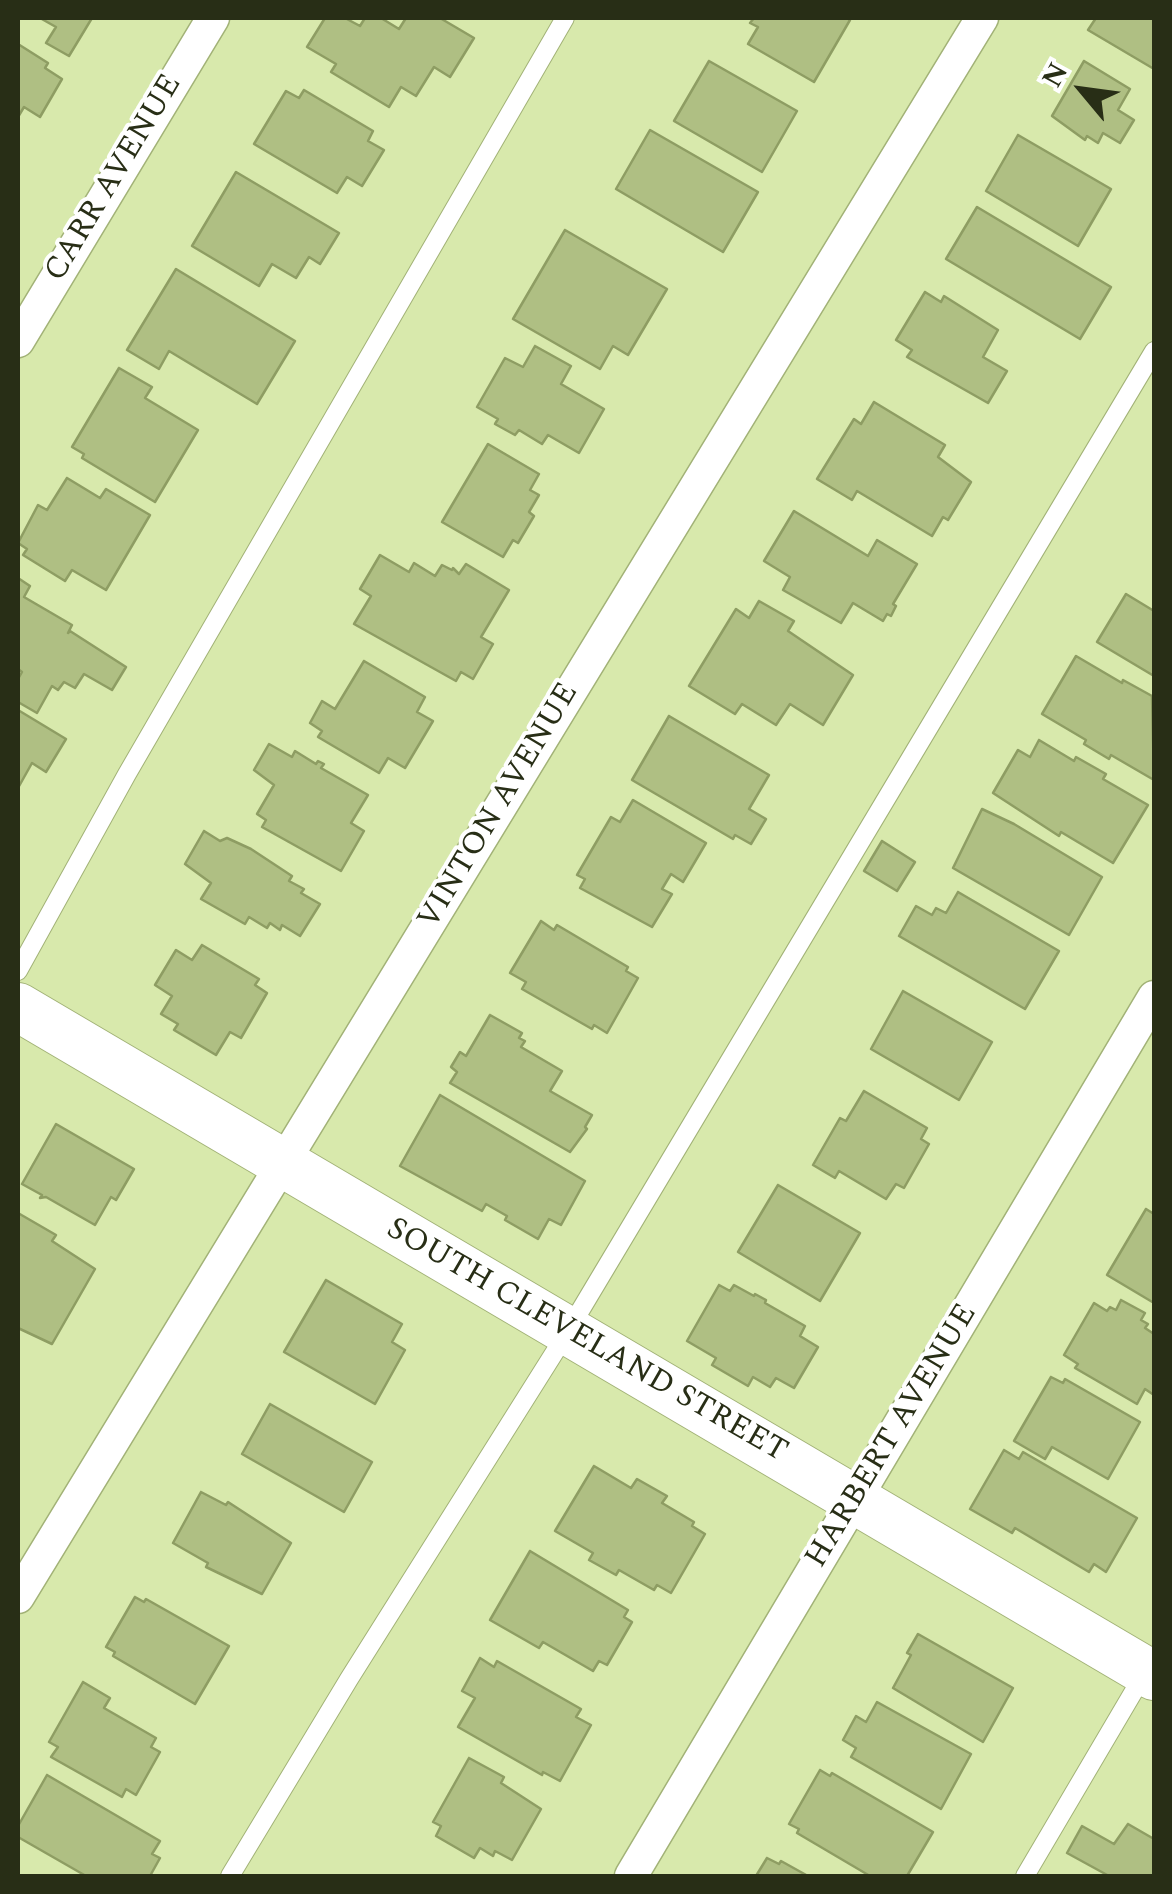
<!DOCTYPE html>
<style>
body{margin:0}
#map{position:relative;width:1172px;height:1894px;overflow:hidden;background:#d8e9ac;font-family:Spectral,serif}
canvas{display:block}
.frame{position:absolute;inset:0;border:20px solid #282e16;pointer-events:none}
.north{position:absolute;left:1032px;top:40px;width:100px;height:100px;-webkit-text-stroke:8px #fff;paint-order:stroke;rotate:299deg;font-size:28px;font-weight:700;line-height:40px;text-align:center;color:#282e16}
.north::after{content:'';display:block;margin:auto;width:35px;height:45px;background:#282e16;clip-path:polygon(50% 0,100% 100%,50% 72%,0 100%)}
</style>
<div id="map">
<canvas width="1172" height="1894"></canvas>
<div class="frame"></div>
<div class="north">N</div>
</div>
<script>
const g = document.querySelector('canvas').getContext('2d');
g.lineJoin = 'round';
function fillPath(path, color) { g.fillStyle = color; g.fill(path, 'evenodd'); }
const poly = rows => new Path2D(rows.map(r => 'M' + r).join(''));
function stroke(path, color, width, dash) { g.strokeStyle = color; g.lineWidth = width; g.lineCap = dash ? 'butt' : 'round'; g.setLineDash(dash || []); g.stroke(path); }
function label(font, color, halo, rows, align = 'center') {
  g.font = font + ' Spectral,serif'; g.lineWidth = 8; g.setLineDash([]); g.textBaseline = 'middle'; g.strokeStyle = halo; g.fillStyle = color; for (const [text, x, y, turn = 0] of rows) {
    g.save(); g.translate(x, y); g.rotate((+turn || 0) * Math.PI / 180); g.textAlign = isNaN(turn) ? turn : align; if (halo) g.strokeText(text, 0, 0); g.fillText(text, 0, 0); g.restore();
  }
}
const building = poly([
 [40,18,92,18,69,56,46,43,56,27,40,18],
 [325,18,345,18,360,26,365,18,381,18,399,29,406,18,440,18,474,38,450,77,434,67,416,96,401,87,389,107,331,72,336,64,307,47,325,18],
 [754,18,846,18,850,20,814,82,748,44,758,27,750,23,754,18],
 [1096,18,1154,18,1154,69,1088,30,1096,18],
 [18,44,48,63,45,68,62,79,40,117,24,107,18,117,18,44],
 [709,61,797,111,762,172,674,121,709,61],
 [1084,61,1130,89,1118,110,1134,120,1120,143,1103,133,1098,143,1087,136,1085,140,1052,116,1084,61],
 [304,90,373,131,368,141,384,150,362,186,347,177,337,193,254,144,286,91,299,98,304,90],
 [650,130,758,192,723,252,616,189,650,130],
 [1018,135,1111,189,1078,246,986,191,1018,135],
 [236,172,339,233,320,264,309,257,296,278,272,264,259,286,192,246,236,172],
 [977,207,1111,287,1080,339,946,259,977,207],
 [565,230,667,289,628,355,613,346,600,369,513,319,565,230],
 [176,269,295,341,257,404,169,351,159,369,127,350,176,269],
 [925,292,941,302,944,296,998,330,983,357,1007,371,988,403,907,357,912,350,896,340,925,292],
 [535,346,571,366,561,384,604,409,579,453,548,435,542,444,519,430,515,435,495,424,498,419,477,407,505,358,523,367,535,346],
 [119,368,152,387,145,398,198,430,155,502,82,458,84,454,72,447,119,368],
 [874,402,945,445,938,457,971,482,948,520,943,517,932,536,857,491,852,500,817,479,854,419,861,424,874,402],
 [488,444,539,474,530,490,539,495,529,512,534,516,518,543,513,540,503,557,442,522,488,444],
 [67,478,100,498,106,489,150,515,106,590,72,570,65,581,23,555,27,549,18,543,38,505,47,510,67,478],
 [794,511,868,556,877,540,917,564,893,604,896,606,891,616,887,614,883,621,853,603,841,623,783,590,790,577,764,561,794,511],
 [380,555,409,572,414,563,435,576,442,565,452,570,453,568,459,574,466,564,509,590,481,637,493,644,473,679,461,672,456,681,354,624,371,596,360,589,380,555],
 [18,578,30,586,24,597,72,625,68,633,70,631,126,667,112,690,84,674,75,688,64,682,58,690,52,686,37,713,18,702,18,679,22,672,18,669,18,578],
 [1126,594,1154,611,1154,676,1097,642,1126,594],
 [759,601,794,621,788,631,853,675,823,725,790,704,776,725,742,704,735,714,689,686,736,609,749,618,759,601],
 [1076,656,1122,683,1123,680,1152,696,1154,780,1111,755,1109,759,1084,744,1086,740,1042,714,1076,656],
 [364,661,425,697,417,712,433,721,405,768,388,758,379,773,318,737,322,731,310,723,322,701,335,709,364,661],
 [18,710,66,739,46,772,32,763,18,788,18,710],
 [669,716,769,775,749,809,766,819,751,844,735,835,733,839,632,780,669,716],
 [1039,740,1074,761,1076,757,1106,774,1103,779,1148,805,1113,863,1061,832,1059,836,993,793,1018,750,1030,757,1039,740],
 [269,744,292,757,295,751,316,764,318,761,324,764,321,768,368,795,351,823,364,831,341,871,262,827,266,820,257,814,274,785,254,770,269,744],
 [633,800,706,843,683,882,671,874,662,889,672,894,652,927,580,888,585,879,577,875,611,817,620,822,633,800],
 [982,809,1014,824,1102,877,1069,935,953,868,982,809],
 [204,831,220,841,227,838,251,849,292,876,289,881,304,889,301,893,320,904,300,936,282,925,280,930,270,923,267,928,249,917,245,924,201,899,211,883,185,864,204,831],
 [882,841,915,862,897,891,864,871,882,841],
 [958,892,1059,951,1025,1009,899,936,916,906,932,915,936,908,946,913,958,892],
 [541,921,554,930,557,925,628,967,626,971,638,978,607,1033,594,1025,592,1029,522,989,526,982,510,973,541,921],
 [202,945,259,979,255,985,267,993,241,1038,230,1032,216,1055,174,1030,178,1024,161,1014,172,996,155,985,176,950,192,960,202,945],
 [903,991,992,1042,959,1100,871,1049,903,991],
 [490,1015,522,1033,519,1038,525,1041,521,1047,562,1071,550,1091,592,1115,585,1127,587,1129,570,1152,450,1083,457,1072,451,1067,460,1052,466,1056,490,1015],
 [864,1091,927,1128,921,1139,929,1144,904,1188,896,1184,886,1199,839,1171,835,1178,813,1165,840,1118,846,1121,864,1091],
 [440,1095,585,1181,561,1225,549,1219,538,1239,505,1220,507,1216,486,1204,482,1211,400,1166,440,1095],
 [56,1124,134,1169,116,1200,111,1197,95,1225,46,1197,40,1198,42,1195,22,1184,56,1124],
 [778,1185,860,1233,820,1301,738,1252,778,1185],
 [1146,1209,1154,1214,1154,1303,1107,1275,1146,1209],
 [18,1213,56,1235,52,1241,95,1269,52,1344,18,1328,18,1213],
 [326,1280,402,1324,392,1342,405,1350,375,1404,284,1352,326,1280],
 [719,1285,730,1291,734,1285,754,1296,755,1294,766,1300,765,1303,805,1326,800,1336,818,1347,794,1388,776,1378,770,1387,753,1377,748,1386,712,1365,716,1358,687,1341,719,1285],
 [1121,1300,1145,1313,1141,1320,1148,1324,1145,1328,1154,1334,1154,1395,1145,1389,1137,1404,1075,1368,1078,1364,1064,1355,1094,1303,1107,1311,1110,1307,1116,1310,1121,1300],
 [1051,1377,1063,1383,1065,1379,1140,1422,1108,1479,1052,1447,1045,1459,1014,1441,1051,1377],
 [270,1404,372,1462,344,1512,242,1454,270,1404],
 [1004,1450,1019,1459,1023,1452,1137,1518,1106,1572,1094,1564,1089,1572,1015,1528,1012,1533,970,1509,1004,1450],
 [594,1466,631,1488,637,1479,667,1496,662,1503,694,1522,692,1526,705,1534,671,1593,657,1585,654,1590,619,1570,616,1575,589,1560,593,1553,555,1531,594,1466],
 [201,1492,226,1505,228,1502,291,1543,262,1594,206,1567,208,1563,173,1543,201,1492],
 [530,1551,628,1610,624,1617,632,1622,607,1665,599,1661,593,1671,543,1642,539,1648,490,1620,530,1551],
 [135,1597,144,1602,146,1599,229,1646,195,1704,113,1656,115,1652,106,1647,135,1597],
 [918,1634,1013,1688,983,1742,893,1688,911,1655,907,1653,918,1634],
 [480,1658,494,1667,497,1661,581,1709,576,1717,591,1725,560,1781,543,1772,542,1775,458,1727,475,1698,462,1691,480,1658],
 [83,1682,110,1698,104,1708,156,1738,151,1747,160,1752,136,1795,126,1789,122,1797,51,1757,58,1747,49,1742,83,1682],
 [877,1702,971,1754,941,1809,851,1757,856,1748,843,1740,856,1716,866,1722,877,1702],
 [469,1758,504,1777,501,1783,541,1809,512,1860,495,1851,493,1856,480,1848,474,1858,436,1836,441,1826,433,1822,469,1758],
 [820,1770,830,1776,832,1773,933,1832,907,1876,870,1876,797,1833,799,1829,789,1824,820,1770],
 [47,1775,160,1841,152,1854,160,1858,150,1876,86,1876,18,1837,18,1826,47,1775],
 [1128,1824,1154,1839,1154,1876,1109,1876,1067,1853,1082,1826,1114,1844,1128,1824],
 [767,1858,779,1864,781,1861,808,1876,756,1876,767,1858]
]);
fillPath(building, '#afbf83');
stroke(building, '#8e9d63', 2.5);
const service = poly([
 [18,971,127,774,565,18],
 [230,1876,349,1679,568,1331,1154,351],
 [1025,1876,1144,1674]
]);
const minor = poly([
 [18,341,213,18],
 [18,1597,982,18],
 [631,1876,1154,997]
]);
const secondary = poly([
 [18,1007,1154,1676]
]);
stroke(service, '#a2b277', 20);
stroke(minor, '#a2b277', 35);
stroke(secondary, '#a2b277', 50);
stroke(service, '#fff', 18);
stroke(minor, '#fff', 32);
stroke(secondary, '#fff', 48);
label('32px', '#282e16', '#fff', [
 ["CARR AVENUE",115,179,-59],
 ["VINTON AVENUE",500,807,-59],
 ["SOUTH CLEVELAND STREET",586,1342,30],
 ["HARBERT AVENUE",893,1437,-59]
]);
</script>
